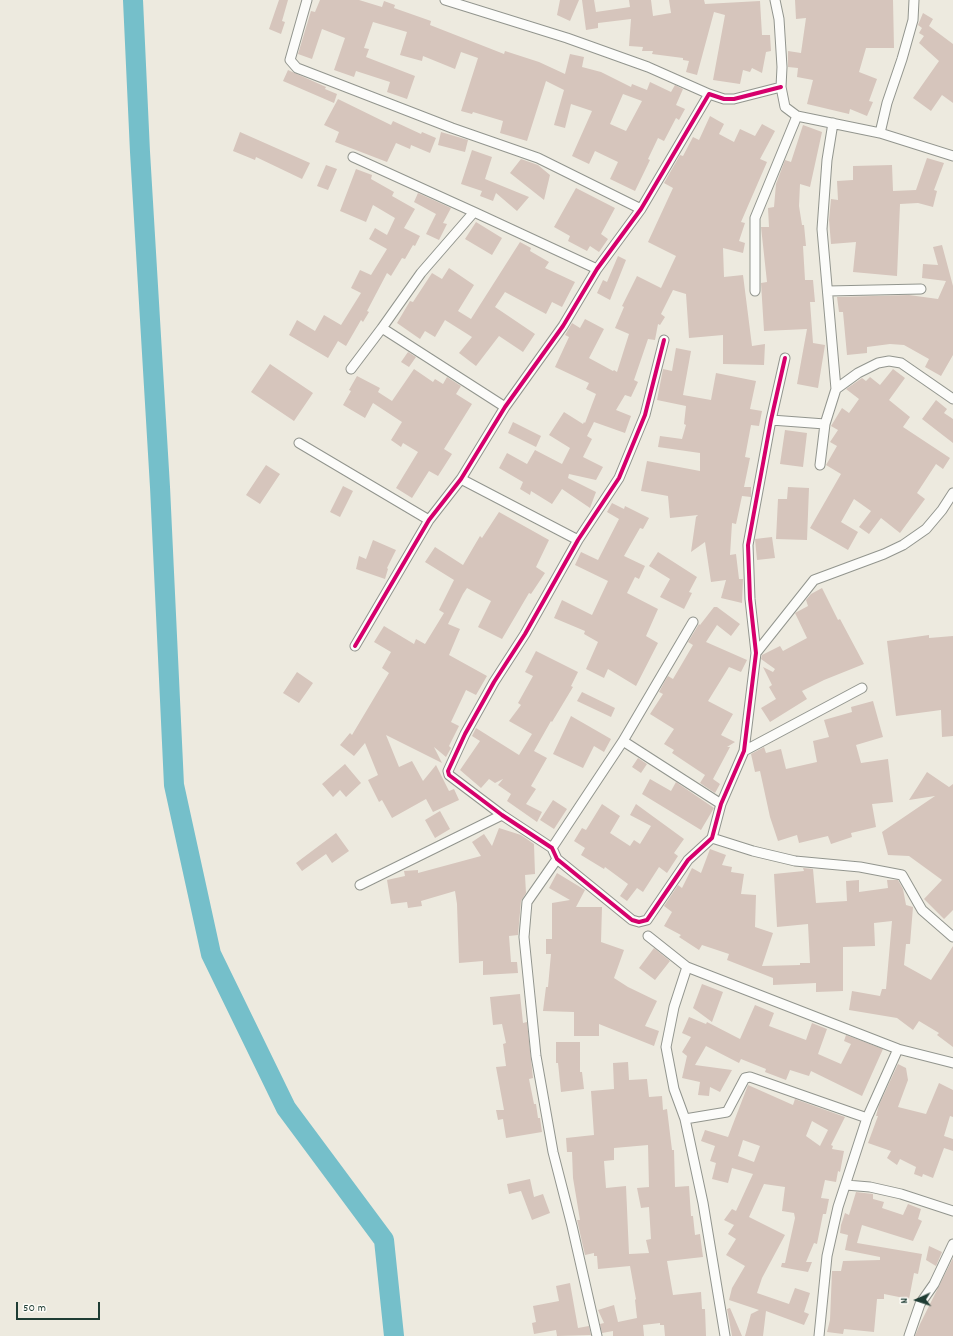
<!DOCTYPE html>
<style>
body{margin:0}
#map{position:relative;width:953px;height:1336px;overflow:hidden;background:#edeadf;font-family:Dekko,sans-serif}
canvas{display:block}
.north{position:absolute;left:897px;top:1280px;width:40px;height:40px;-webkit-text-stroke:3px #fdfcf7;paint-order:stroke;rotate:267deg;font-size:11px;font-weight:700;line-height:16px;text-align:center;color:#1f3d34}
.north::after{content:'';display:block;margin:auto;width:14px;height:18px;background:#1f3d34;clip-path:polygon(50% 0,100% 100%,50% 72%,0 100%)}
.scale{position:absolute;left:16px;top:1302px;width:84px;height:18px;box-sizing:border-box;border:2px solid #1f3d34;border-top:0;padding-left:5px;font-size:12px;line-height:14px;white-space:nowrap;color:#1f3d34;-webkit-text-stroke:3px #fdfcf7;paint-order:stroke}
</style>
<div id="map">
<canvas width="953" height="1336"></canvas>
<div class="north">N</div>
<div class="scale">50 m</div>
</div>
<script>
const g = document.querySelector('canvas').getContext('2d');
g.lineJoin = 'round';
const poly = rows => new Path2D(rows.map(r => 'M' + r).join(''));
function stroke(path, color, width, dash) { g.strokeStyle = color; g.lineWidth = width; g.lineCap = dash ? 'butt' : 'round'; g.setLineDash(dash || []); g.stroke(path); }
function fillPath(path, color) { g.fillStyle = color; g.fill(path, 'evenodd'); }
stroke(poly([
 [133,0,140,152,160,487,174,785,211,954,286,1108,384,1240,394,1336]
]), '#75bfca', 20);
fillPath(poly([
 [279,0,288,0,282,21,285,22,281,34,269,29],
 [320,0,359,0,382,7,384,1,395,5,394,8,431,21,430,25,504,54,505,51,539,62,565,74,570,54,584,57,582,67,601,72,631,87,632,84,647,90,650,82,671,92,675,85,683,89,676,105,685,109,679,120,676,118,664,141,658,138,648,159,650,160,635,191,610,179,618,162,595,151,589,164,572,156,592,111,571,104,565,128,554,125,564,90,546,81,527,141,500,133,503,121,473,112,472,114,461,111,478,58,461,52,455,69,423,56,422,61,400,55,407,32,373,22,364,48,369,49,366,57,415,76,407,99,387,92,390,82,356,71,354,77,334,70,345,38,322,29,312,59,298,54,311,11,315,12],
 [623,94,642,101,626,131,610,124],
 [560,0,579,0,570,21,557,15],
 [582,0,594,0,596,12,630,7,629,0,651,0,653,16,671,13,669,0,704,0,705,4,760,1,762,35,770,35,771,51,766,52,762,73,752,68,750,72,743,70,740,84,713,80,725,15,714,12,697,75,686,72,689,61,683,60,683,58,652,54,653,51,642,51,643,47,629,46,631,19,598,23,598,28,586,30],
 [795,0,893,0,894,48,866,48,859,72,877,79,869,101,873,102,867,116,850,109,849,114,807,104,813,80,797,77,798,68,788,67,788,51,801,53,806,18,796,19],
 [923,13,933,19,929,26,953,44,953,103,942,95,931,111,913,98,939,61,919,43,924,36,919,33,922,28,918,25],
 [288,70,326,87,325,89,337,94,334,103,283,81],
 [338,99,391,125,393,121,421,134,422,132,436,138,430,153,411,145,410,149,396,143,387,162,335,142,339,132,324,125],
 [710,116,724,124,719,134,734,142,740,129,755,136,762,124,775,131,760,159,767,162,741,222,745,223,739,241,745,243,743,253,723,248,724,277,743,275,752,346,765,344,764,365,723,364,723,335,689,338,686,294,673,290,661,314,665,317,660,325,658,324,655,340,648,339,634,380,638,382,631,397,625,395,616,410,631,416,625,433,594,422,587,436,592,439,583,457,603,467,596,480,569,474,568,478,596,492,590,508,562,489,552,504,531,491,530,495,520,489,523,482,499,468,507,453,527,464,535,450,562,464,570,448,549,435,564,412,583,424,584,422,585,423,596,394,586,389,589,383,555,367,569,337,565,335,572,323,580,328,585,319,604,329,589,358,613,371,614,370,617,372,629,334,615,328,624,307,622,306,637,276,661,288,676,256,648,242,673,188,664,183,680,155,683,156,693,137,699,140],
 [803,125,822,132,810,187,800,184,799,206,802,225,804,225,806,246,803,246,805,280,813,280,815,302,810,302,813,343,825,345,818,388,797,384,807,329,764,331,761,283,767,282,761,227,769,227,768,208,774,207,776,184,785,160,791,162],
 [240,132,310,163,302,179,256,157,255,160,233,151],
 [441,132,468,140,465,152,438,145],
 [472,150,492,157,485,179,529,197,517,211,496,193,493,201,480,196,482,191,461,184],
 [927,158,944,163,934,190,937,191,933,207,918,203,900,204,897,276,853,272,856,242,831,244,829,220,831,199,838,200,837,181,853,180,853,166,892,165,893,191,916,190],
 [521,159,538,165,550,175,544,200,510,173],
 [326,165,337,169,328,190,317,186],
 [356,169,372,175,371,179,394,192,392,196,415,209,404,228,420,236,415,246,413,245,405,259,402,258,391,276,387,273,367,311,369,312,363,322,361,320,346,346,338,341,328,358,289,335,297,320,315,331,324,315,341,325,361,293,351,288,360,270,371,275,387,249,369,239,375,228,387,235,395,218,373,205,366,222,340,211],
 [576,188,615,208,601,234,608,239,599,252,590,246,587,251,568,241,570,236,554,227],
 [418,193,451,208,443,223,447,224,439,240,426,234,436,214,414,202],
 [476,222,502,238,492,255,465,239],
 [520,242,531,248,530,251,549,262,545,268,575,282,562,307,552,302,546,314,505,292,495,307,535,334,523,352,499,336,476,366,459,353,472,337,445,320,435,337,425,331,420,339,397,323,410,301,413,302,432,273,442,279,449,268,474,285,458,311,471,319],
 [942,245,953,286,953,355,941,376,925,367,929,359,904,345,890,344,867,347,867,353,847,355,843,312,839,312,837,297,909,295,938,299,946,281,922,278,923,264,938,265,933,247],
 [618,256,626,260,610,300,597,293,603,280,607,282],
 [676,348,691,351,683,395,711,400,716,373,756,381,750,409,762,411,759,426,751,425,745,457,750,458,744,487,751,487,751,497,742,496,736,524,732,523,730,555,736,554,739,579,743,579,742,603,721,598,726,580,711,582,705,542,691,552,696,517,698,515,670,518,668,496,641,491,647,461,700,471,700,453,658,447,660,436,682,439,686,425,684,424,686,406,657,400,663,369,672,371],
 [408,352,416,357,409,367,401,362],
 [270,364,313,393,294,421,251,392],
 [414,369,433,382,435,379,443,384,447,377,461,386,456,394,472,404,444,449,452,454,438,476,429,471,412,498,396,488,418,452,403,443,401,447,391,440,402,422,373,403,365,418,343,405,351,391,349,390,357,376,380,388,378,392,392,401],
 [893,369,905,378,889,400,910,417,903,427,950,458,943,469,936,464,917,493,925,499,900,533,881,518,869,534,859,527,871,511,854,499,841,522,858,532,848,550,810,528,841,474,826,465,837,446,830,442,838,430,831,426,842,408,849,413,859,399,846,389,862,378,866,381,870,377,880,385],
 [936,400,947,409,944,413,953,419,953,443,922,419],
 [513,422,541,436,536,447,508,433],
 [785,430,807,433,803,467,780,464],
 [266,465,280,474,260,504,246,495],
 [343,486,353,491,340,517,330,512],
 [788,487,809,488,807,540,776,539,778,499,787,499],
 [612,503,624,509,625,506,649,518,643,529,640,528,624,556,645,566,639,579,635,577,627,593,658,609,646,636,658,643,636,686,608,669,604,678,586,669,598,642,584,634,585,631,554,618,562,600,592,615,608,581,575,565,581,552,598,560,619,519,607,512],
 [499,512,549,540,536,567,545,573,531,594,529,593,502,639,478,627,491,601,467,588,463,594,448,624,460,629,449,655,487,676,476,695,466,690,451,722,459,726,449,746,451,748,446,757,434,747,442,763,386,735,399,767,412,761,423,781,436,765,449,791,454,789,459,800,433,812,426,799,392,818,382,800,379,802,368,780,378,775,365,743,354,756,340,745,350,733,352,735,389,673,382,668,391,652,374,642,384,626,414,644,416,639,425,644,444,613,439,610,454,580,425,562,435,547,463,565,480,536,482,538],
 [772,537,775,558,757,560,755,539],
 [373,540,396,550,387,568,388,569,385,579,356,569,359,556,366,559],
 [658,552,697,577,689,592,692,593,684,609,660,597,670,579,649,566],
 [822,588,838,620,840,619,864,664,824,680,802,691,807,699,770,722,761,708,776,699,769,687,772,685,763,667,773,672,775,669,761,659,762,655,780,646,783,651,807,638,795,613,808,606,806,600,811,594],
 [714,607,717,607,740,624,731,636,717,625,706,642,747,660,741,672,729,667,708,701,733,714,721,735,735,742,727,747,730,747,713,779,720,784,715,793,700,783,705,775,672,753,674,750,664,744,674,729,650,714,663,694,659,692,666,679,668,676,673,679,693,645,688,642,699,624,700,625],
 [929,635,929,638,953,636,953,736,942,737,941,710,896,716,887,641],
 [536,651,578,672,571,686,573,687,552,722,551,721,534,751,547,758,531,786,536,789,526,804,542,812,537,822,507,801,511,794,498,785,503,779,495,783,489,779,481,788,460,770,480,741,472,736,476,728,519,755,532,734,509,721,521,705,518,703,533,676,525,672],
 [297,672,313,683,299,703,283,693],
 [582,692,615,708,611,717,577,701],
 [873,701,883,737,856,745,861,763,888,759,893,802,872,804,876,827,851,833,852,837,831,844,828,836,799,843,797,835,778,841,770,817,760,771,755,772,751,754,764,747,766,753,781,749,786,769,817,762,813,741,829,737,824,720,852,712,851,707],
 [571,716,611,739,604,752,594,746,583,768,553,754],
 [638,758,647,764,641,773,632,767],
 [345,764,361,783,346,797,340,790,333,797,322,784],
 [927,772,949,787,953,784,953,910,944,919,924,899,942,880,909,856,888,855,882,832,935,796,909,800],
 [650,779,671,791,676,782,714,808,701,830,642,794],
 [553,800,567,809,554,829,540,820],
 [602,804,620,816,610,833,630,846,634,840,640,844,651,826,630,815,636,804,684,839,674,853,678,856,667,873,659,867,643,892,637,888,627,901,620,896,628,884,605,867,604,869,581,855,585,848,574,841,582,828,586,830],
 [440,811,450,829,435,838,425,820],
 [499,828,521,835,534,844,535,874,525,875,526,893,521,901,518,935,509,936,511,962,517,962,518,973,483,975,483,961,459,963,457,904,455,891,421,901,422,906,408,908,407,902,391,904,387,880,405,876,404,871,418,870,418,873,481,856,472,842,484,834,492,846],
 [336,833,349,851,332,863,326,854,302,871,296,863],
 [710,849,726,855,722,865,732,867,731,872,744,874,741,894,756,895,755,927,773,933,762,966,800,965,800,963,810,963,808,924,777,927,774,874,804,871,803,868,813,869,816,903,847,901,846,881,859,880,859,892,888,888,887,880,898,880,903,889,906,905,913,907,910,944,906,944,904,965,931,980,953,946,953,1047,937,1035,939,1033,919,1021,913,1030,897,1018,849,1010,852,991,880,996,882,989,886,989,892,921,874,923,875,946,843,947,843,991,816,992,816,983,773,985,773,978,727,960,729,954,702,945,699,950,679,937,681,935,664,926,672,912,664,906,678,885,682,888,692,868,701,873],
 [557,873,585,890,576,907,602,907,601,942,624,950,614,978,628,987,657,1001,645,1026,659,1031,654,1046,599,1024,599,1036,574,1036,574,1012,543,1011,546,987,548,987,551,954,546,954,546,939,552,939,552,903,570,900,549,888],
 [654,948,670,961,655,980,639,968],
 [702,984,723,992,712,1022,693,1008],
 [520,994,523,1023,527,1022,533,1078,529,1079,534,1104,536,1104,538,1118,540,1118,542,1132,506,1138,503,1119,498,1120,496,1110,504,1110,496,1067,506,1066,503,1044,506,1043,502,1024,493,1025,490,997],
 [755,1005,774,1013,769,1026,806,1040,812,1023,827,1029,818,1054,841,1064,851,1044,844,1041,846,1035,883,1049,862,1096,811,1071,809,1076,790,1070,786,1080,765,1072,766,1069,741,1059,739,1063,706,1046,695,1065,732,1070,720,1092,710,1087,709,1096,698,1095,700,1082,682,1078,687,1056,682,1052,691,1037,682,1033,689,1017,706,1024,707,1022,740,1039],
 [556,1042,580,1042,580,1072,582,1072,584,1089,561,1092,558,1063,556,1063],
 [628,1062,629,1080,647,1079,649,1097,662,1096,663,1110,667,1109,672,1150,674,1150,675,1187,689,1186,691,1216,693,1216,695,1235,700,1234,703,1257,667,1261,673,1295,701,1292,702,1309,705,1309,706,1336,665,1336,664,1325,660,1325,660,1323,643,1325,644,1336,613,1336,613,1331,602,1333,600,1324,604,1323,598,1310,614,1305,618,1322,637,1318,635,1300,636,1299,630,1266,598,1269,597,1256,594,1256,594,1253,585,1255,577,1220,580,1220,573,1178,572,1152,567,1152,566,1138,594,1135,591,1091,614,1089,613,1063],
 [648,1145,649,1187,637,1188,641,1208,649,1207,651,1239,646,1240,649,1253,629,1254,626,1186,606,1188,604,1161,614,1160,614,1148],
 [898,1064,906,1068,908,1080,898,1107,926,1114,939,1083,953,1090,953,1117,950,1116,944,1136,953,1139,953,1151,944,1148,933,1178,923,1174,922,1177,914,1174,916,1167,900,1159,897,1165,887,1158,891,1151,868,1143,878,1116,876,1116,879,1105],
 [748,1085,793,1105,795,1099,845,1117,831,1145,833,1146,832,1149,844,1151,840,1172,838,1171,836,1182,825,1180,821,1198,829,1199,826,1214,823,1214,817,1244,814,1243,806,1262,812,1262,808,1272,781,1267,782,1263,785,1263,795,1218,794,1213,782,1211,785,1187,764,1184,749,1217,785,1235,762,1278,757,1293,789,1304,795,1288,810,1293,804,1312,809,1314,804,1325,766,1311,763,1336,745,1336,751,1314,759,1310,729,1300,732,1288,745,1266,726,1255,736,1239,728,1234,734,1225,724,1220,732,1209,736,1211,753,1174,732,1168,728,1183,712,1179,716,1163,710,1161,715,1146,701,1141,705,1130,728,1137],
 [812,1121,828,1130,820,1146,806,1136],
 [743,1140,760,1146,754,1162,738,1156],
 [530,1179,534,1197,543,1194,550,1213,532,1220,521,1191,509,1194,507,1184],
 [856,1192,873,1194,873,1199,884,1202,882,1208,903,1215,908,1204,921,1209,918,1219,922,1221,913,1241,862,1225,857,1243,922,1254,918,1274,914,1273,909,1299,884,1294,884,1299,877,1299,874,1332,844,1329,843,1334,827,1332,830,1320,832,1271,841,1271,843,1261,880,1260,880,1257,845,1250,848,1235,840,1233,841,1225,845,1213,849,1215],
 [929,1246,942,1252,936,1266,926,1260],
 [953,1258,953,1336,915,1336,920,1324],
 [570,1283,578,1328,589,1326,591,1335,557,1336,556,1330,534,1334,532,1323,536,1322,533,1306,559,1301,556,1286],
 [730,1308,742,1336,732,1336,727,1309]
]), '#d6c5bc');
const street = poly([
 [307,0,290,60,297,68,452,128,538,158,641,209],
 [445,0,567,38,648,67,709,94],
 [775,0,779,19,782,67,781,87,785,107,797,116,880,133,953,156],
 [880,133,887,103,902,59,913,20,914,0],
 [353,157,474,212],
 [755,291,755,218,797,116],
 [828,291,921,289],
 [664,340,645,415,619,478,578,540,525,634,494,682,465,734,448,771,449,775,502,815,552,848,557,859,632,920,639,922,647,920,688,860,712,838,721,804,744,751,756,653,750,599,748,545,771,420,785,358],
 [351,369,382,328],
 [836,389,858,373,878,363,889,361,901,363,953,399],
 [505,407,382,328,421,273,474,212,597,269],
 [771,420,825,424],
 [299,443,429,520],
 [820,465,825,424,836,389,822,229,827,160,833,123],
 [461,479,578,540],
 [355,646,429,520,461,479,505,407,563,326,597,269,641,209,709,94,724,99,734,99,781,87],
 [756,653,814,580,884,554,903,545,926,529,942,510,953,493],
 [623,741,721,804],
 [744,751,862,688],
 [712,838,753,851,795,861,860,867,902,875,922,910,953,937],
 [552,848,623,741,693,622],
 [557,859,527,902,524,937,536,1056,553,1152,572,1226,597,1336],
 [360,885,502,815],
 [648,936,687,967,898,1049,953,1063],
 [687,967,674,1007,666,1047,674,1089,685,1119,703,1203,725,1336],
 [685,1119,727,1112,745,1078,750,1077,867,1118],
 [846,1185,870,1187,901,1194,953,1211],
 [819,1336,827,1256,838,1207,867,1118,898,1049],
 [909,1336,920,1304,934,1284,953,1244]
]);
stroke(street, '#92958e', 11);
stroke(street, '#fcfcfa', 9);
stroke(poly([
 [664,340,645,415,619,478,578,540,525,634,494,682,465,734,448,771,449,775,502,815,552,848,557,859,632,920,639,922,647,920,688,860,712,838,721,804,744,751,756,653,750,599,748,545,771,420,785,358],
 [355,646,429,520,461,479,505,407,563,326,597,269,641,209,709,94,724,99,734,99,781,87]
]), '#d6006c', 4);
</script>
